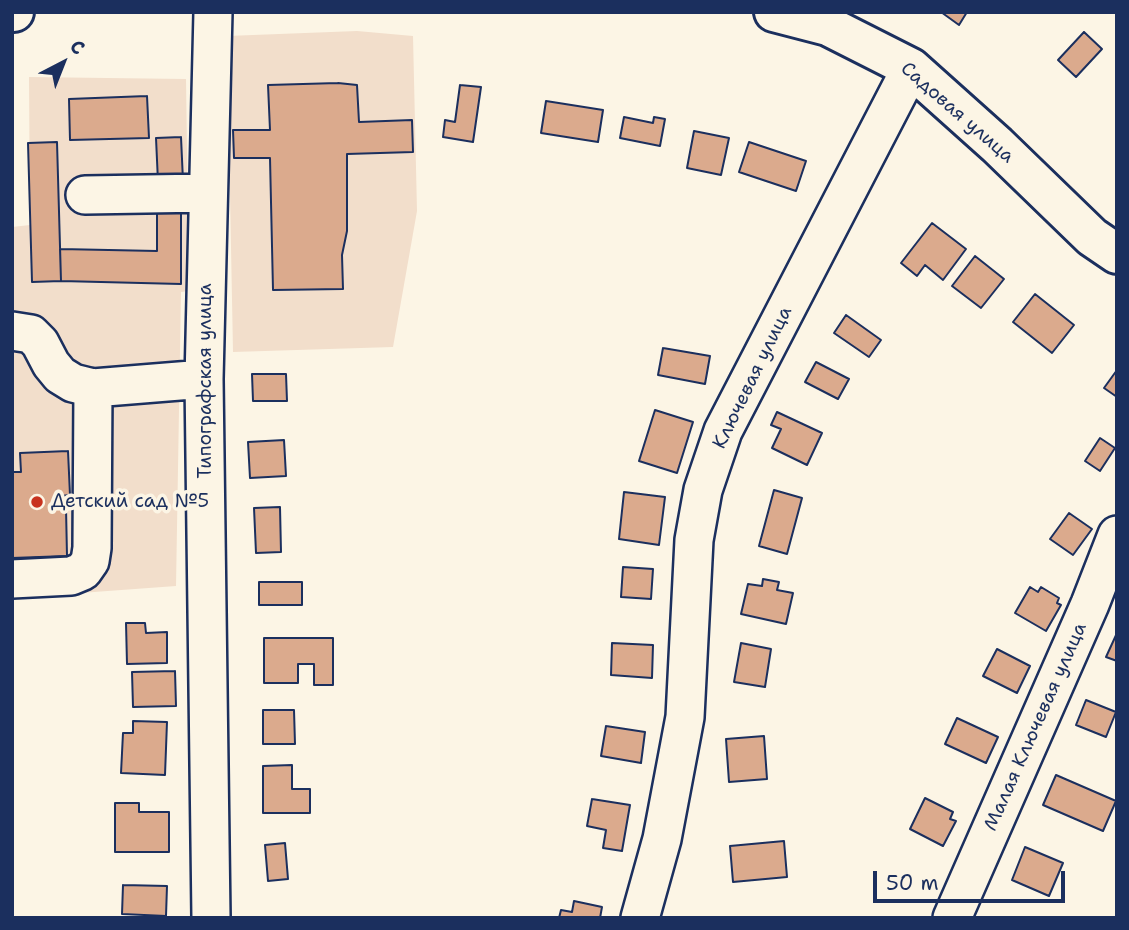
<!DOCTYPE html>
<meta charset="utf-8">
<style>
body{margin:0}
#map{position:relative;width:1129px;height:930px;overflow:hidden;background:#fcf5e5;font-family:"Shantell Sans",sans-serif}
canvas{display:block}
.frame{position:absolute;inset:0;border:14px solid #1b2f5e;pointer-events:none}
.north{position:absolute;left:28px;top:28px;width:70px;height:70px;-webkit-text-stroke:5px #fcf5e5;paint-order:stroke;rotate:42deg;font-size:19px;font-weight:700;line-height:28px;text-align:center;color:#1b2f5e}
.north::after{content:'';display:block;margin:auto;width:24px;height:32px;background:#1b2f5e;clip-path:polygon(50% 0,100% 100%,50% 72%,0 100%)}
.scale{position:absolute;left:873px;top:871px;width:192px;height:32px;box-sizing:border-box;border:4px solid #1b2f5e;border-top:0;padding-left:9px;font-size:21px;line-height:24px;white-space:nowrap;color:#1b2f5e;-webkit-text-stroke:5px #fcf5e5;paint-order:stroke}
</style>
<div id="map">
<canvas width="1129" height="930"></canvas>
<div class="frame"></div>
<div class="north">С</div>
<div class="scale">50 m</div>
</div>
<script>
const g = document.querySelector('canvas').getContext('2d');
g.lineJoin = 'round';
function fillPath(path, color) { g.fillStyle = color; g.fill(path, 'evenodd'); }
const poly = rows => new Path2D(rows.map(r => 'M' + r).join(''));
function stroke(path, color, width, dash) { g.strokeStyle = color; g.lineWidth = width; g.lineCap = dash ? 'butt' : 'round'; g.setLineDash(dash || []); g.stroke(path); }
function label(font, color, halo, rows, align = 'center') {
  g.font = font + ' "Shantell Sans",sans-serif'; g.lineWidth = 7; g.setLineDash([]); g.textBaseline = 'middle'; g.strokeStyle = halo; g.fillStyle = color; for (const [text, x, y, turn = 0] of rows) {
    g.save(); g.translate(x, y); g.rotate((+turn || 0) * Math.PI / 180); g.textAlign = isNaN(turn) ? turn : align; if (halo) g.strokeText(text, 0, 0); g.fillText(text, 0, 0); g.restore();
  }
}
fillPath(poly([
 [357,31,413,36,417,211,393,347,233,352,227,36],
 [29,77,186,79,189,291,181,292,176,586,12,598,12,227,30,225]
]), '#f2decb');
const building = poly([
 [941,12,967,12,959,25,941,12],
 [1084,32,1102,49,1076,77,1058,60,1084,32],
 [338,83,357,85,359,122,412,120,413,152,347,154,347,231,342,255,343,289,273,290,270,158,234,158,233,130,270,130,268,85,338,83],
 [460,85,481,87,473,142,443,137,445,120,455,122,460,85],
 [147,96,149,138,70,140,69,99,147,96],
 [546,101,603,110,598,142,541,133,546,101],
 [624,117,653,123,654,117,665,119,660,146,620,138,624,117],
 [694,131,729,138,721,175,687,168,694,131],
 [181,137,183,181,158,182,156,138,181,137],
 [57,142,61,281,32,282,28,143,57,142],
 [749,142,806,161,796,191,739,172,749,142],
 [181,205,181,284,61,281,60,249,157,251,157,206,181,205],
 [932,223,966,249,943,280,925,265,917,276,901,263,932,223],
 [975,256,1004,279,981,308,952,286,975,256],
 [1035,294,1074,325,1052,353,1013,322,1035,294],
 [846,315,881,340,869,357,834,333,846,315],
 [663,348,710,356,705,384,658,375,663,348],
 [816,362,849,379,838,399,805,382,816,362],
 [1117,370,1117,397,1104,388,1117,370],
 [252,374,286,374,287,401,253,401,252,374],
 [655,410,693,422,677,473,639,461,655,410],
 [777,412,822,433,807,465,772,448,781,429,771,425,777,412],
 [1100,438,1115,448,1100,471,1085,461,1100,438],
 [284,440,286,476,250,478,248,442,284,440],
 [68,451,70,495,61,496,62,508,66,508,67,556,12,558,12,472,21,472,20,453,68,451],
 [774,490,802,498,787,554,759,546,774,490],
 [624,492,665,497,659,545,619,539,624,492],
 [280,507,281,552,256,553,254,508,280,507],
 [1069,513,1092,529,1073,555,1050,539,1069,513],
 [623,567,653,569,651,599,621,597,623,567],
 [763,579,779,582,777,590,793,593,786,624,741,614,748,584,762,586,763,579],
 [259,582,302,582,302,605,259,605,259,582],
 [1030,587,1038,592,1041,587,1059,598,1057,603,1061,605,1046,631,1015,613,1030,587],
 [126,623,145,623,146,633,167,632,167,663,127,664,126,623],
 [1117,633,1117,661,1106,657,1117,633],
 [264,638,333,638,333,685,314,685,314,664,298,664,298,683,264,683,264,638],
 [612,643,653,645,652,678,611,675,612,643],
 [741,643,771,649,765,687,734,682,741,643],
 [997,649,1030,666,1017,693,983,676,997,649],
 [175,671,176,706,133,707,132,672,175,671],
 [1086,700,1116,712,1106,737,1076,725,1086,700],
 [263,710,294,710,295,744,263,744,263,710],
 [957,718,998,737,986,763,945,744,957,718],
 [133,721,167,722,165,775,121,773,123,733,133,733,133,721],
 [606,726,645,732,641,763,601,756,606,726],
 [764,736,767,779,729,782,726,739,764,736],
 [292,765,292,789,310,789,310,813,263,813,263,766,292,765],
 [1056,775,1116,801,1103,831,1043,805,1056,775],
 [925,798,953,812,950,819,956,821,943,846,910,829,925,798],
 [592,799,630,805,622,851,603,848,606,830,587,826,592,799],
 [115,803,139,803,139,812,169,812,169,852,115,852,115,803],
 [784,841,787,877,733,882,730,846,784,841],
 [285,843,288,879,268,881,265,845,285,843],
 [1025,847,1063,863,1049,896,1012,880,1025,847],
 [123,885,167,886,166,916,122,914,123,885],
 [574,901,602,907,600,918,559,918,561,910,572,912,574,901]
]);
fillPath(building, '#dbaa8d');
stroke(building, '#1b2f5e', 2);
const minor = poly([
 [85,195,207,193],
 [12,331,31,334,40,343,51,364,60,375,73,383,93,388,204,379],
 [12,579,71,576,83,571,90,561,92,548,93,388],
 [211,918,204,379,213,12],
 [640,918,662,839,685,717,694,540,703,490,723,431,911,68],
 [952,918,1090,604,1117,535]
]);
const major = poly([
 [12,12,14,12],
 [774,12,828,26,911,68,997,145,1092,237,1117,254]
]);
stroke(minor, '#1b2f5e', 42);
stroke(major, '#1b2f5e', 44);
stroke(minor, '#fcf5e5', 37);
stroke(major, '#fcf5e5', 38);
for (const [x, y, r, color] of [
 [37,502,7,"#c8321e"]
]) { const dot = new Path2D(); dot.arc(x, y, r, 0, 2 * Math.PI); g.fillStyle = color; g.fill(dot); stroke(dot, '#fcf5e5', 2.5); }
label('19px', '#1b2f5e', '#fcf5e5', [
 ["Садовая улица",957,113,41],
 ["Ключевая улица",753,378,-64],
 ["Типографская улица",206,381,-90],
 ["Малая Ключевая улица",1036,727,-66]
]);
label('19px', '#1b2f5e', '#fcf5e5', [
 ["Детский сад №5",51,502]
], 'left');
</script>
